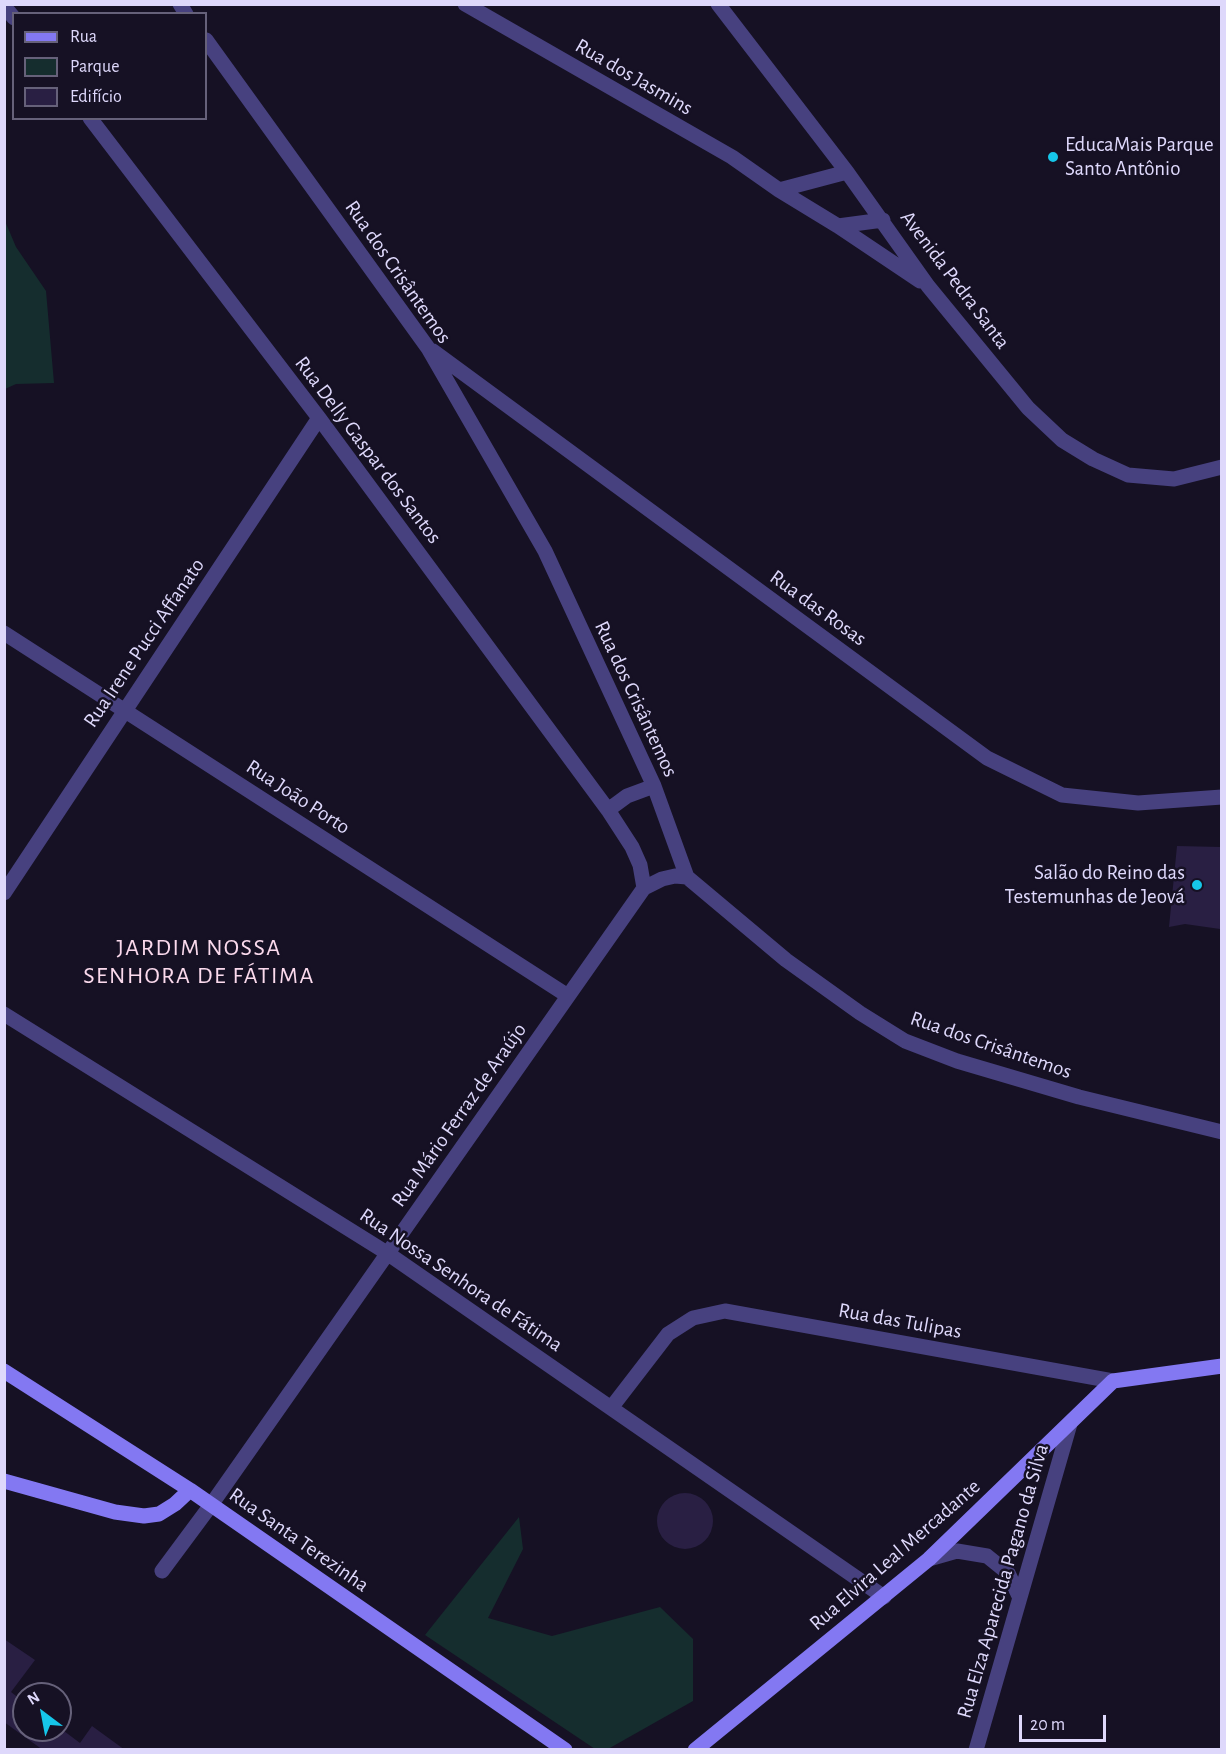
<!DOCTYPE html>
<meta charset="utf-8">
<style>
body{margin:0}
#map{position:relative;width:1226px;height:1754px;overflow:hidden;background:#161124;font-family:"Alegreya Sans",sans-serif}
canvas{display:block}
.frame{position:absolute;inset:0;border:6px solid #ded8fb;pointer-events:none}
.legend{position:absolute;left:12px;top:12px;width:195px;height:108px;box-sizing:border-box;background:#161124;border:2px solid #66617a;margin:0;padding:8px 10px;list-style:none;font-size:18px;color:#ded8fb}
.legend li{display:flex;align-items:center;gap:12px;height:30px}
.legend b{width:30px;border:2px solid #66617a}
.north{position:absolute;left:12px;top:1682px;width:60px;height:60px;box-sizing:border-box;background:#161124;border:2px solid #66617a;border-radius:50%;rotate:328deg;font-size:16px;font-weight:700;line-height:24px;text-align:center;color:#ded8fb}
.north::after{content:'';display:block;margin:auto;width:21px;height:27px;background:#16c6e9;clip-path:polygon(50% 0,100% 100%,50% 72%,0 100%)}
.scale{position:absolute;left:1019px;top:1715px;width:87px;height:27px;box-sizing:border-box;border:3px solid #ded8fb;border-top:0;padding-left:8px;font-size:18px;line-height:21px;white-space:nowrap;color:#ded8fb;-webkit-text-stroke:4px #161124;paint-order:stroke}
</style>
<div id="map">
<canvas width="1226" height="1754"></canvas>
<div class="frame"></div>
<ul class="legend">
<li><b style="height:8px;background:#8378f2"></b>Rua</li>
<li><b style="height:16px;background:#152d2e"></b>Parque</li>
<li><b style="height:16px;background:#291f43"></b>Edifício</li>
</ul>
<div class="north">N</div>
<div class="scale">20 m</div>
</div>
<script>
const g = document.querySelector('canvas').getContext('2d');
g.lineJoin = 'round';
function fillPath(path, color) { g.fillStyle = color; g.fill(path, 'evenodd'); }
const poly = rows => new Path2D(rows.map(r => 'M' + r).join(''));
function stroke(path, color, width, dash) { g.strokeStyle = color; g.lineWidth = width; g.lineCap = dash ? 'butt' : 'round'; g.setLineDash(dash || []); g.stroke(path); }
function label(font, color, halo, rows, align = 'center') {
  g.font = font + ' "Alegreya Sans",sans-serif'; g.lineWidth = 5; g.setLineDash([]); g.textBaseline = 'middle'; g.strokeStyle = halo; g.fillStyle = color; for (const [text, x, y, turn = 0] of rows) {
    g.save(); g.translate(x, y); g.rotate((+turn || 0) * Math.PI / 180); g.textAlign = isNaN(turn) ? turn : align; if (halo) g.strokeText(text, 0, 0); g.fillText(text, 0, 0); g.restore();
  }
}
fillPath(poly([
 [5,221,16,247,46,291,54,383,16,384,5,389],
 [519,1517,523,1549,488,1618,552,1636,660,1607,693,1639,693,1701,608,1749,595,1749,425,1635]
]), '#152d2e');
fillPath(poly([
 [1177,846,1221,847,1220,929,1185,924,1169,927],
 '657 1521a28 28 0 1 1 56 0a28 28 0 1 1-56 0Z',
 [4,1639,35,1660,11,1692,24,1702,24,1730,60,1730,60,1728,80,1743,92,1726,125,1750,43,1750,4,1722]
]), '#291f43');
stroke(poly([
 [180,4,186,14],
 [465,4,732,157,779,190,838,226,883,220],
 [718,4,847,172,928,286,1028,408,1062,440,1093,459,1128,475,1174,479,1222,467],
 [4,6,14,18],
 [206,40,428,348,545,551,654,786,687,877,786,960,860,1013,905,1041,957,1061,1079,1097,1222,1132],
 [90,118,319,418,608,810,632,847,640,865,644,888],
 [779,190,847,172],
 [838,226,920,281],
 [433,351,987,758,1062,795,1138,803,1222,797],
 [4,633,568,996],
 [608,810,627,796,654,786],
 [4,893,319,418],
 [4,1014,387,1253,884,1597],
 [611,1408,668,1334,693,1318,725,1311,1113,1381],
 [929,1559,957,1551,987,1556,1008,1573,1019,1596],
 [162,1571,211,1505,644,888,662,879,675,876,687,877],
 [976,1750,1070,1424]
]), '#47417f', 15);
stroke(poly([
 [4,1371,190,1490,565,1750],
 [4,1481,115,1512,144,1516,159,1514,175,1504,190,1490],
 [695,1750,929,1559,1113,1381,1222,1366]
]), '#8378f2', 15);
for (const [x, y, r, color] of [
 [1053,157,6,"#16c6e9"],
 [1197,885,6,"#16c6e9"]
]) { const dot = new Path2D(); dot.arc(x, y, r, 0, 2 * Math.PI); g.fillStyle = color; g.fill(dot); stroke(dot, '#161124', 2); }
label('21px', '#ded8fb', '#161124', [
 ["Rua dos Jasmins",634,77,30],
 ["Rua dos Crisântemos",398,272,55],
 ["Avenida Pedra Santa",955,280,53],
 ["Rua Delly Gaspar dos Santos",368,450,53],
 ["Rua das Rosas",818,608,36],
 ["Rua Irene Pucci Affanato",144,643,-56],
 ["Rua dos Crisântemos",636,699,65],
 ["Rua João Porto",298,797,33],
 ["Rua dos Crisântemos",991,1045,19],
 ["Rua Mário Ferraz de Araújo",459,1115,-55],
 ["Rua Nossa Senhora de Fátima",461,1280,34],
 ["Rua das Tulipas",900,1321,10],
 ["Rua Santa Terezinha",299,1540,35],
 ["Rua Elvira Leal Mercadante",895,1555,-41],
 ["Rua Elza Aparecida Pagano da Silva",1003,1581,-74]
]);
label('21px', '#ded8fb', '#161124', [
 ["EducaMais Parque",1065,145],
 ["Santo Antônio",1065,169],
 ["Salão do Reino das",1185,873,"right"],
 ["Testemunhas de Jeová",1185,897,"right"]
], 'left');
g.letterSpacing = '1.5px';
label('24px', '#fbdaed', '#161124', [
 ["JARDIM NOSSA",199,948],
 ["SENHORA DE FÁTIMA",199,976]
]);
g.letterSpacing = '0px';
</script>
